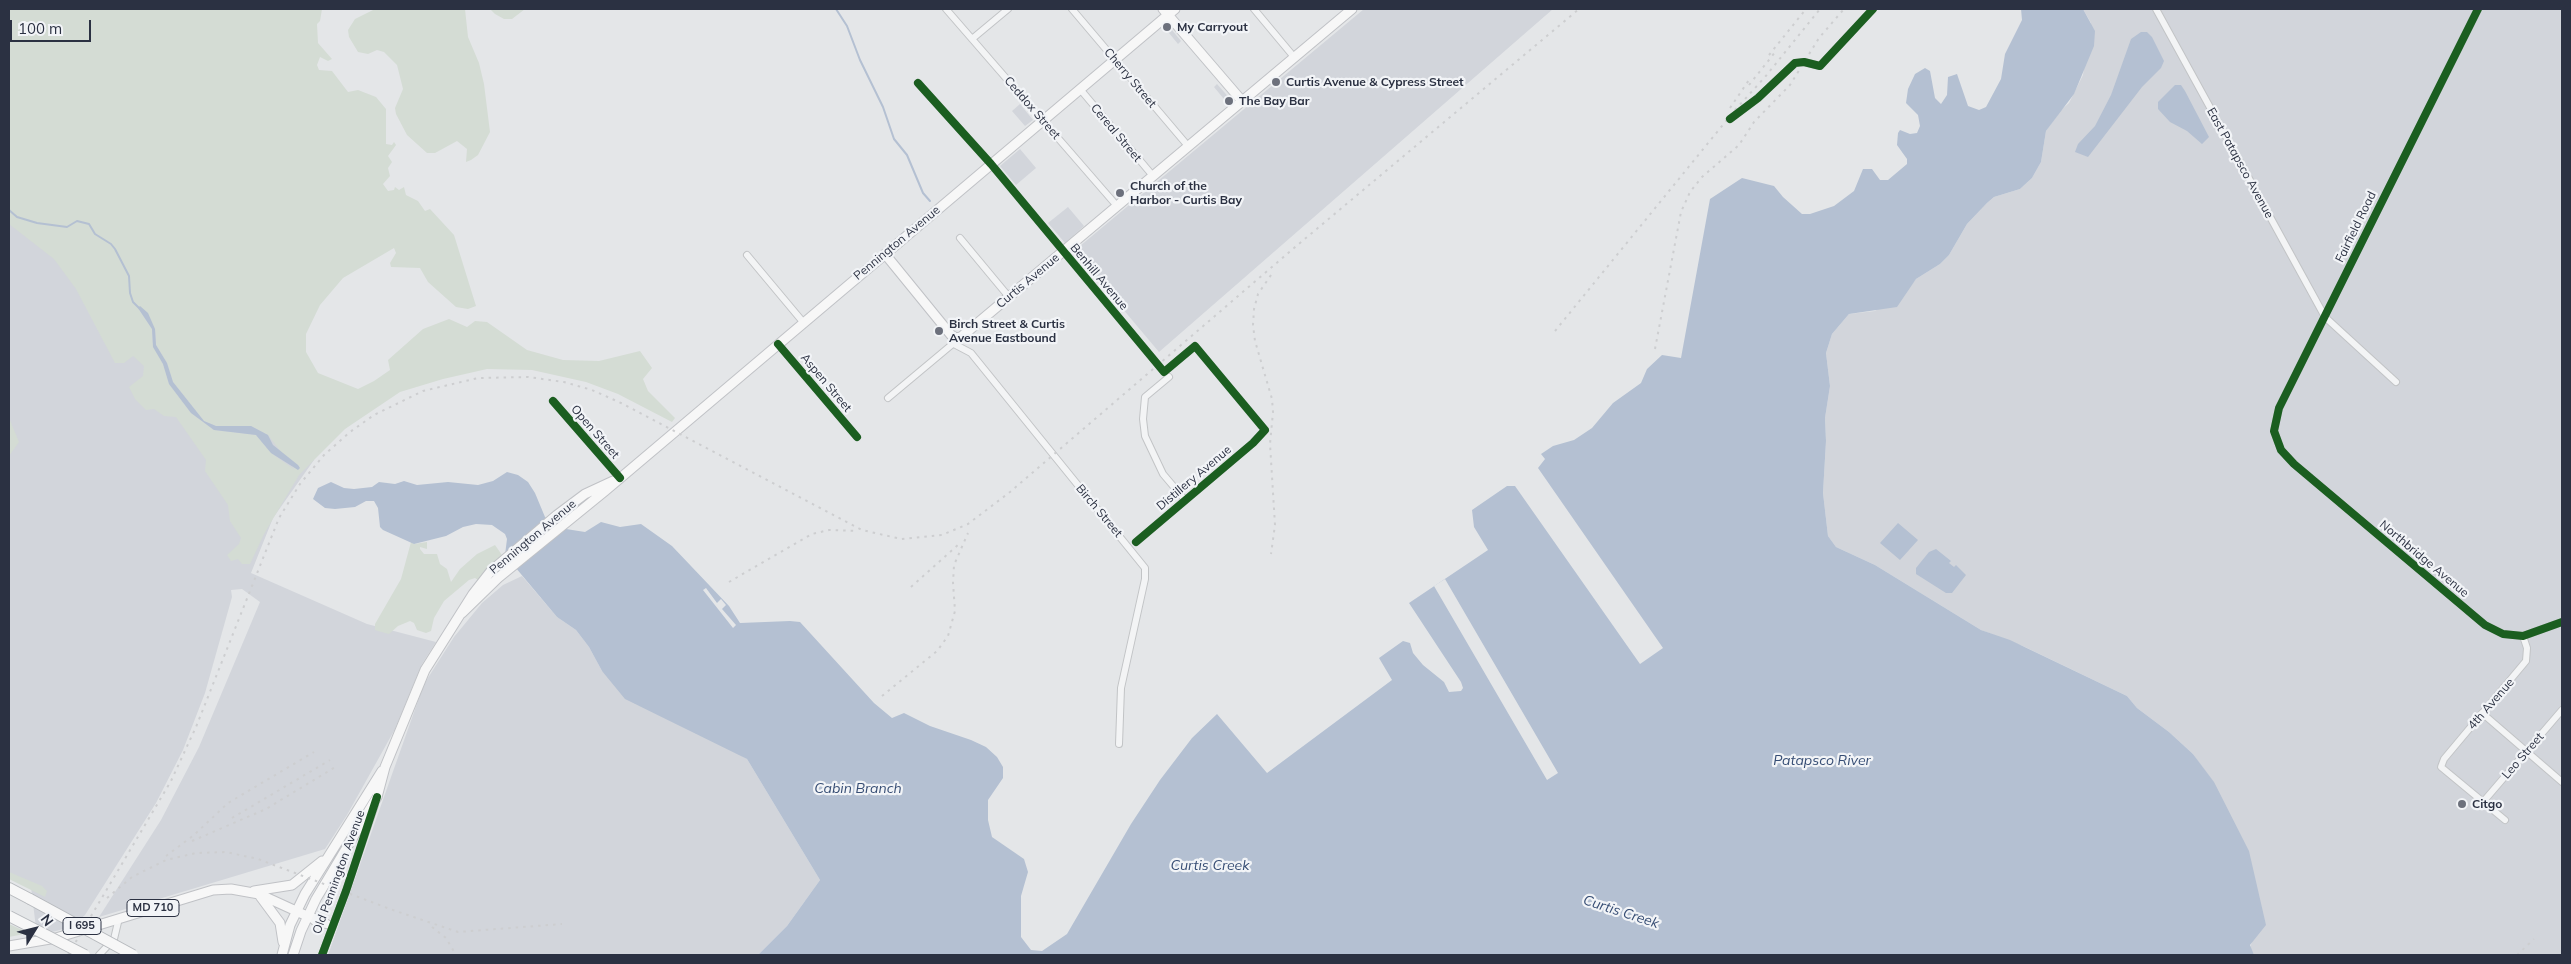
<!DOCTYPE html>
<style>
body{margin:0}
#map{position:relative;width:2571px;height:964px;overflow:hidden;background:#e4e6e8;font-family:Mulish,sans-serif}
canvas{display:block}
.frame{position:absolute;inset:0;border:10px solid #2b3142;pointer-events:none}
.north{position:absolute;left:10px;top:904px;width:50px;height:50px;-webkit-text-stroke:4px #f2f4f7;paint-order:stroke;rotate:54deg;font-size:14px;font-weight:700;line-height:20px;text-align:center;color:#2b3142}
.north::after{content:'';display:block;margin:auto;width:18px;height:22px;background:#2b3142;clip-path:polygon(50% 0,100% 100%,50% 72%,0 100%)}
.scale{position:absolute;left:10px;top:20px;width:81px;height:22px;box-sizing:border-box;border:2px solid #2b3142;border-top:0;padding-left:6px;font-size:15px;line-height:18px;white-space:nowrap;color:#2b3142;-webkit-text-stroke:4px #f2f4f7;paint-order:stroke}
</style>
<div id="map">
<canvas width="2571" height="964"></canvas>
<div class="frame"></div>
<div class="north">N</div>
<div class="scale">100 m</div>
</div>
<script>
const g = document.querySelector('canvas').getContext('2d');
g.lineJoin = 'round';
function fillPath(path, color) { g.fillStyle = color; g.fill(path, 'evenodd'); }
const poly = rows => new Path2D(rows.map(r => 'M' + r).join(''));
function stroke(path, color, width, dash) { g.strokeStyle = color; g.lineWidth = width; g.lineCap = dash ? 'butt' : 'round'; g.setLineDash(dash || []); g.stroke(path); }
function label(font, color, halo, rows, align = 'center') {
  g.font = font + ' Mulish,sans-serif'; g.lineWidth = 4.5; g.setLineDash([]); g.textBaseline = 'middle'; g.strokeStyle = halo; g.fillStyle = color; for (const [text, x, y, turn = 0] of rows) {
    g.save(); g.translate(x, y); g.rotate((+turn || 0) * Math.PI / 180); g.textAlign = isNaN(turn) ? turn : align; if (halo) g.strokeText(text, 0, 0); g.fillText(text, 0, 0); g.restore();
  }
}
fillPath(poly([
 [1364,9,1553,9,1159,352,1074,251],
 [2083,9,2562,9,2562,955,2254,955,2250,949,2252,941,2225,807,2213,782,2193,754,2169,732,2137,708,2127,696,2025,647,1981,630,1875,565,1836,547,1828,536,1823,493,1826,441,1825,418,1830,386,1826,353,1832,334,1849,314,1875,311,1909,287,1916,279,1940,264,1949,255,1967,224,1987,203,1994,197,2020,189,2032,178,2041,162,2046,131,2060,111,2069,103,2083,75,2091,23],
 [1167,24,1181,41,1178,44,1164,27],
 [1217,84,1232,101,1228,104,1214,87],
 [1020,104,1033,120,1025,126,1012,111],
 [1020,149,1036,168,1016,185,1000,166],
 [9,202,125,287,302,461,314,460,273,518,251,573,367,624,436,642,422,664,395,729,347,815,325,849,99,917,161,820,199,747,260,602,242,589,231,590,232,597,205,693,183,750,156,803,85,915,71,927,37,936,31,887,9,875],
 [1068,207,1084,226,1065,243,1048,223],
 [522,576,557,617,576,630,589,647,602,671,747,759,820,880,787,926,758,955,328,955,424,684,454,637,482,603,503,585]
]), '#d2d5db');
fillPath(poly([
 [9,9,322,9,320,21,317,24,318,43,332,59,328,61,320,57,317,65,319,70,332,71,348,92,358,90,376,97,386,109,386,144,392,145,394,142,396,145,388,156,392,162,388,168,390,176,383,184,388,191,394,190,395,187,399,190,404,187,406,195,418,201,425,211,430,209,454,235,476,306,468,309,456,307,428,282,420,268,391,267,390,263,396,253,394,248,343,278,320,305,306,334,306,352,318,373,358,389,374,381,390,370,388,360,423,329,449,319,467,327,475,321,487,322,527,350,563,360,599,361,640,351,652,368,643,379,648,391,675,418,672,422,618,394,586,382,532,370,487,369,443,379,400,392,345,429,299,475,264,534,250,564,242,564,238,559,231,561,227,555,239,544,241,538,230,521,228,505,205,471,206,460,176,417,164,416,154,409,146,410,135,399,129,387,143,376,144,366,133,356,124,363,115,363,76,289,54,259,9,224],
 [138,308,155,329,156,345,167,363,173,382,204,421,216,426,251,426,268,435,295,470,271,453,256,435,214,430,191,413,169,384,163,364,153,346,152,329],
 [375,9,465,9,468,37,479,63,484,84,490,132,478,155,471,160,466,162,467,149,457,141,435,153,427,153,407,135,396,114,395,108,403,89,397,65,384,52,377,50,368,54,358,52,349,37,348,30,355,19],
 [490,9,525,9,512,19,504,19,495,14],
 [9,418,19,442,9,456],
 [411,542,414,544,427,542,427,549,420,547,420,549,424,554,437,554,440,564,447,569,451,582,460,569,477,554,495,545,502,555,478,580,475,578,469,580,444,601,434,618,431,631,426,633,417,630,414,623,410,621,398,626,389,634,378,631,375,630,375,624,401,579],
 [9,872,42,886,47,891,45,897,9,879],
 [9,924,29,933,9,937]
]), '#d4dcd4');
fillPath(poly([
 [2021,9,2083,9,2095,31,2094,46,2074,94,2046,131,2041,162,2032,178,2020,189,1994,197,1987,203,1967,224,1949,255,1940,264,1916,279,1897,307,1849,314,1832,334,1826,353,1830,386,1825,418,1826,441,1823,493,1828,536,1836,547,1875,565,1981,630,2010,640,2127,696,2137,708,2169,732,2193,754,2214,782,2249,851,2266,925,2250,945,2254,955,758,955,787,926,820,880,747,759,625,699,602,671,589,647,576,630,557,617,505,555,507,539,505,534,492,525,476,524,463,527,446,536,414,544,383,530,380,527,378,508,374,501,366,501,355,507,335,509,325,508,313,499,318,488,331,482,344,488,354,489,372,487,379,482,395,484,404,481,417,485,448,482,478,485,493,481,507,472,518,475,528,482,535,493,545,517,551,523,566,529,585,532,601,522,620,527,641,524,672,546,729,606,740,623,790,621,800,622,874,703,892,718,904,713,930,726,971,740,986,747,997,757,1003,767,1003,778,988,800,988,820,992,837,1024,859,1028,872,1021,896,1021,937,1031,950,1042,951,1067,934,1131,824,1160,780,1192,738,1217,714,1267,773,1392,680,1379,658,1403,641,1410,643,1413,653,1423,665,1444,682,1449,692,1461,691,1463,688,1461,682,1409,603,1488,550,1474,527,1472,510,1507,486,1515,486,1640,664,1663,648,1538,468,1545,459,1541,454,1553,446,1574,440,1592,428,1613,403,1641,383,1647,369,1662,355,1681,358,1710,199,1742,178,1774,186,1783,197,1802,214,1810,214,1834,206,1854,191,1863,169,1872,169,1880,180,1888,180,1907,164,1907,159,1897,145,1898,133,1900,130,1910,134,1917,133,1920,126,1918,115,1906,103,1908,89,1915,74,1925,68,1930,71,1935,98,1941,104,1947,95,1948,77,1957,74,1968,106,1979,110,1986,107,2001,79,2005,54,2022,20],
 [2141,32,2147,32,2152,37,2164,61,2161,68,2142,87,2088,157,2075,152,2078,144,2095,126,2111,95,2131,39],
 [2175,85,2181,85,2185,91,2209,137,2202,144,2187,131,2170,122,2158,109,2158,102],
 [140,306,148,313,155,329,156,345,167,363,173,382,204,421,216,426,251,426,268,435,273,445,298,465,300,468,298,470,271,453,256,435,214,430,191,413,169,384,163,364,153,347,152,329,138,308],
 [1898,523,1918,540,1900,560,1880,543],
 [1936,549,1951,561,1949,563,1954,567,1956,565,1966,575,1952,593,1946,593,1916,574,1916,568,1929,552]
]), '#b4c0d2');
fillPath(poly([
 [1445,579,1558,773,1547,780,1434,586],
 [706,588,717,603,721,599,726,605,722,609,736,625,733,628,703,590]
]), '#e4e6e8');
stroke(poly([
 [836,9,847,26,860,60,883,107,894,139,907,155,923,193,930,201],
 [9,210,17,217,37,223,67,227,77,221,89,224,95,234,111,244,115,249,129,276,130,293,133,302,140,309]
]), '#b4c0d2', 2);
const minor = poly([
 [946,9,1117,206],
 [1072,9,1188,146],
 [1254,9,1294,57],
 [2156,9,2325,317,2396,382],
 [2478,9,2279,408,2274,431,2281,450,2294,464,2485,625,2503,634,2523,636,2562,622],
 [972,39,1008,9],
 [918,83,991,164,1164,372,1195,346,1265,430,1253,443,1136,542],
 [1080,89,1153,176],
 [1730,119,1758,98,1795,63,1804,62,1820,66,1873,9],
 [960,238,1009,297],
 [747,255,803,322],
 [778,344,857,437],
 [954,344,971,353,1145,568,1145,579,1121,688,1119,744],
 [1169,377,1145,397,1143,419,1145,436,1163,474,1185,500],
 [888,398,955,342],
 [553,401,620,478],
 [2482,713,2562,782],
 [2483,802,2562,710],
 [2505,820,2441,767,2444,759,2526,661,2527,648,2523,636],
 [307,916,316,923,332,926],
 [309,917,312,916,321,919,332,926],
 [99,955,114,939,119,918],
 [322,955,346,891,375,805]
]);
const major = poly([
 [1163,9,1242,101],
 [885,254,951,335,956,338,961,337,1352,9],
 [462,613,498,578,605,491,1175,9],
 [254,891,292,885,322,861],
 [260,896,280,923,283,942],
 [9,946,56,938,213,890,231,889,259,894,307,916],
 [282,955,290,925,305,894,382,771],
 [293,955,301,931,316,899,377,797,385,767,425,670,473,594,491,571,557,515,585,494,613,481]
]);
const highway = poly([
 [9,888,30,899]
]);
stroke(minor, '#c2c4c6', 8);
stroke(major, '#c0c2c6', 11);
stroke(highway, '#b6b9bd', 12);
stroke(minor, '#f3f4f5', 6);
stroke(major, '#f7f7f7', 9);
stroke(highway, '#f7f7f7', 10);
stroke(poly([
 [1769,55,1806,9],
 [1749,85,1776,51],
 [1730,108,1751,77],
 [1271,275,1258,294,1254,309,1253,325,1255,341,1272,399,1273,412,1270,444,1275,525,1271,554],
 [1555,331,1735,110,1765,77,1820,9],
 [1655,349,1681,212,1690,192,1702,177,1739,145,1754,122,1790,85,1819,38,1844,9],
 [729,582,812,534,829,530,857,531],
 [911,587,959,544],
 [882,696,937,651,948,636,955,611,953,583,954,565,968,533],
 [232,818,330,760],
 [192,841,266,809,337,766],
 [166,856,194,835,228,803,314,752],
 [107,898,132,877,166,860,196,853,226,852,258,859,390,909,458,932,562,924],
 [432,927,446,938,456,955],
 [68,955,171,781,196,727,279,518,300,484,324,455,350,432,374,415,423,391,478,378,528,377,564,382,592,390,621,403,862,530,901,539,942,535,968,524,1010,492,1294,248,1579,9],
 [2517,955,2534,939]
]), '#cdced0', 2, [2.5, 5]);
const highwayBridge = poly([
 [30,899,133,955],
 [9,916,85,955]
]);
stroke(highwayBridge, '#b6b9bd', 12, []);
stroke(highwayBridge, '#f7f7f7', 10);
stroke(poly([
 [2478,9,2279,408,2274,431,2281,450,2294,464,2485,625,2503,634,2523,636,2562,622],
 [918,83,991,164,1164,372,1195,346,1265,430,1253,443,1136,542],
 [1730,119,1758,98,1795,63,1804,62,1820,66,1873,9],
 [778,344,857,437],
 [553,401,620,478],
 [322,955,346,891,377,797]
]), '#1b5e20', 8);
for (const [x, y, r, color] of [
 [1167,27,5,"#6c707c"],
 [1276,82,5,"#6c707c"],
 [1229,101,5,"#6c707c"],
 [1120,193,5,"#6c707c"],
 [939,331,5,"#6c707c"],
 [2462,804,5,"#6c707c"]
]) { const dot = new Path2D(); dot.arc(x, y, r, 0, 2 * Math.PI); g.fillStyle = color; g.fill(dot); stroke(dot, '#f2f4f7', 2); }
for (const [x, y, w] of [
 [153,908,52],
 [82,926,38]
]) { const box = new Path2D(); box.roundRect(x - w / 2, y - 8.5, w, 17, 4); g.fillStyle = '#f2f4f7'; g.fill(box); stroke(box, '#2b3142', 1); }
label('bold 11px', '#2b3142', null, [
 ["MD 710",153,908],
 ["I 695",82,926]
]);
label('bold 12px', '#2b3142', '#f2f4f7', [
 ["My Carryout",1177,27],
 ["Curtis Avenue & Cypress Street",1286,82],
 ["The Bay Bar",1239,101],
 ["Church of the",1130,186],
 ["Harbor - Curtis Bay",1130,200],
 ["Birch Street & Curtis",949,324],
 ["Avenue Eastbound",949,338],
 ["Citgo",2472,804]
], 'left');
label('12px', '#2b3142', '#f2f4f7', [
 ["Cherry Street",1130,78,50],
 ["Ceddox Street",1032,108,49],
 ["Cereal Street",1116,133,50],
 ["East Patapsco Avenue",2240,163,61],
 ["Fairfield Road",2356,227,-64],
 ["Pennington Avenue",897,243,-40],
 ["Benhill Avenue",1099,277,50],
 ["Curtis Avenue",1028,281,-40],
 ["Aspen Street",826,383,50],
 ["Open Street",595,432,49],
 ["Distillery Avenue",1194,478,-40],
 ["Birch Street",1099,511,50],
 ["Pennington Avenue",533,537,-40],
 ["Northbridge Avenue",2424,559,40],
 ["4th Avenue",2491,704,-49],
 ["Leo Street",2523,756,-49],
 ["Old Pennington Avenue",339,872,-70]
]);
label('italic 14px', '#364d74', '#f2f4f7', [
 ["Patapsco River",1822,761],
 ["Cabin Branch",858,789],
 ["Curtis Creek",1210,866],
 ["Curtis Creek",1621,912,18]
]);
</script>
